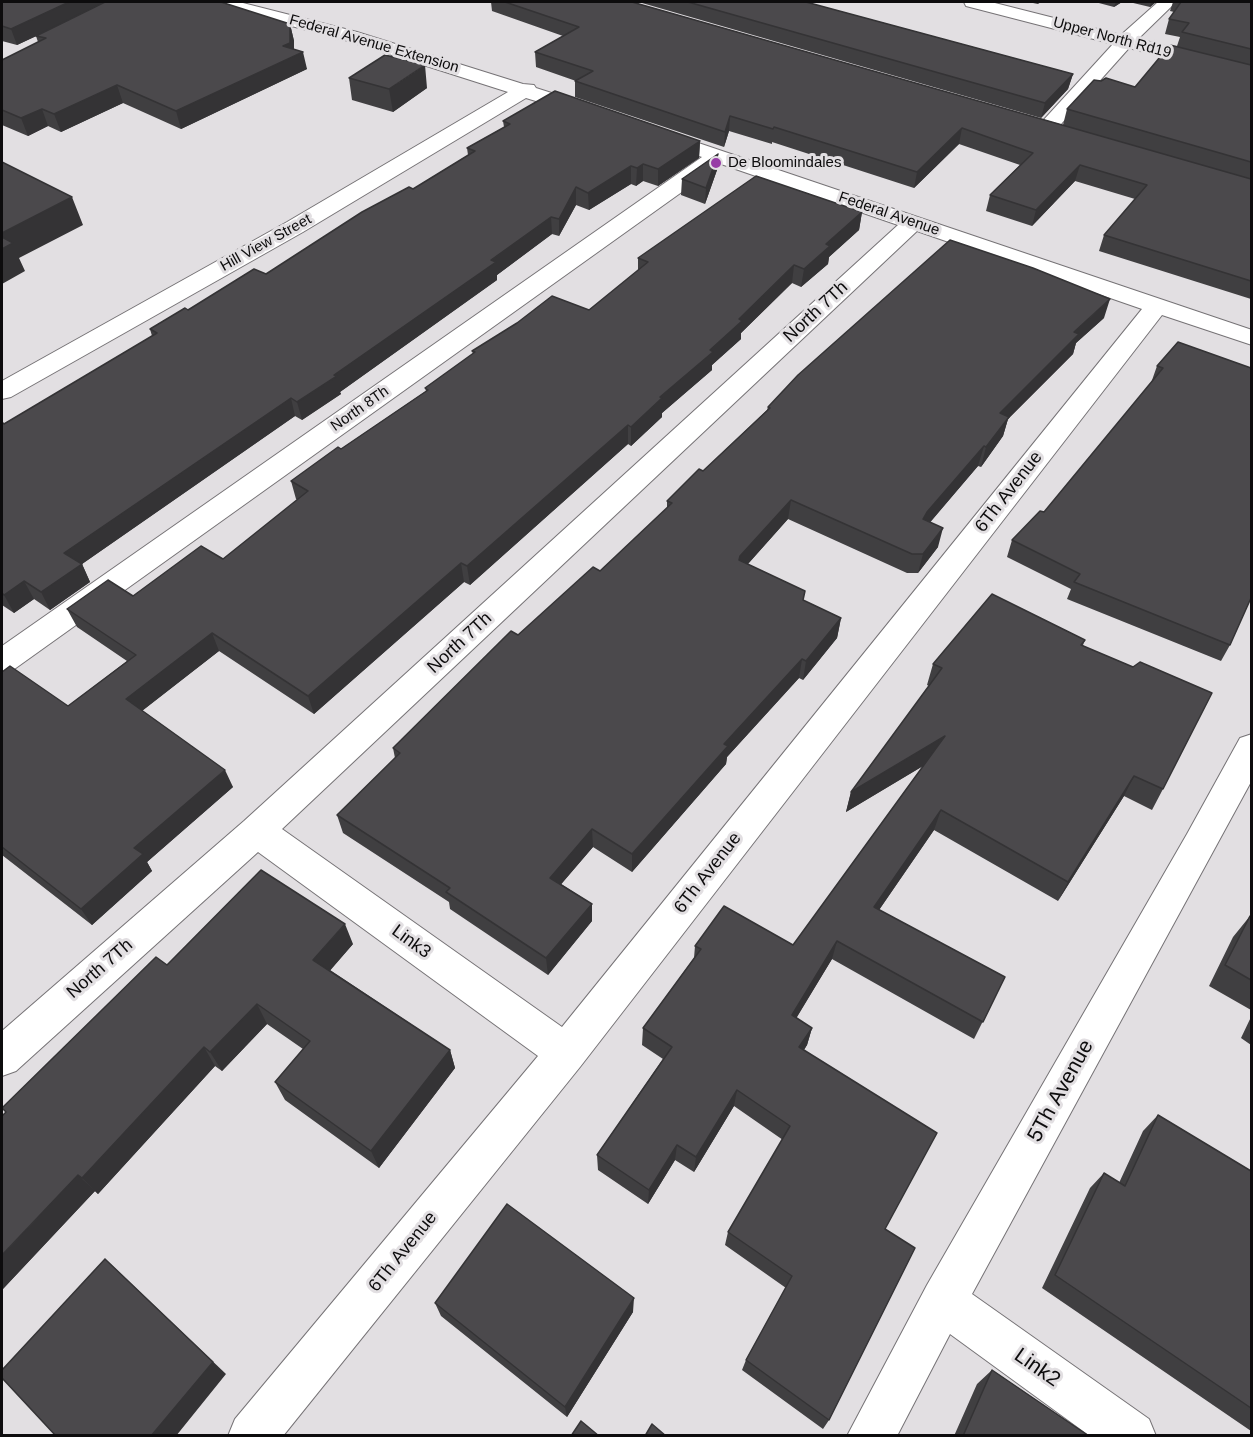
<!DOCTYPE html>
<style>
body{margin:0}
#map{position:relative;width:1253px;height:1437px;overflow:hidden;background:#e2dfe2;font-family:Helvetica,sans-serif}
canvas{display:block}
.frame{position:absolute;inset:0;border:3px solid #0d0c0d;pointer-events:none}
</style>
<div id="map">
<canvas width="1253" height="1437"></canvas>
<div class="frame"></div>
</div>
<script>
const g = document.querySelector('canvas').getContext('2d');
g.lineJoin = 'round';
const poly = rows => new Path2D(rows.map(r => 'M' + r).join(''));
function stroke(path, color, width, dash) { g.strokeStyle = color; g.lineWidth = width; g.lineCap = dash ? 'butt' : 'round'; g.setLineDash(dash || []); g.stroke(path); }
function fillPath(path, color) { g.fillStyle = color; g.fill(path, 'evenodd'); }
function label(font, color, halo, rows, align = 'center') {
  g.font = font + ' Helvetica,sans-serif'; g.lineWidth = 6; g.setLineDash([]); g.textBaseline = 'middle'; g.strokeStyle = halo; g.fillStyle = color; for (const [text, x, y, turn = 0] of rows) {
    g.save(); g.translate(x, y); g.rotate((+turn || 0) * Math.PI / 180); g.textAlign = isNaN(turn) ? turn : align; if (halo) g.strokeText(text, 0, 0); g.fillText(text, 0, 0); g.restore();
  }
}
const minor = poly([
 [213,2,239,2,357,32,523,84,534,85,536,88,595,107,598,111,595,115,588,117,526,98,303,232,11,397,2,399,2,381,287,222,508,92,345,40,215,6,213,2],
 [964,2,991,2,1121,35,1158,2,1176,2,1138,39,1252,68,1252,80,1129,48,1053,133,1039,133,1036,129,1039,125,1113,44,966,6,964,2],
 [657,129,1252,330,1252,345,1162,315,580,1067,283,1436,228,1436,235,1419,538,1056,258,852,16,1071,2,1076,2,1031,244,821,898,225,721,164,13,670,2,674,2,646,702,157,650,139,647,135,650,131,657,129],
 [917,231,1142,309,562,1027,282,829,917,231],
 [1252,734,1252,780,972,1294,1149,1419,1156,1436,1090,1436,950,1334,897,1436,847,1436,927,1285,1187,834,1240,738,1252,734]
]);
stroke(minor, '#767376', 2);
fillPath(minor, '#fff');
fillPath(poly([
 [2,2,290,24,294,41,294,49,307,69,181,129,123,103,61,132,48,126,28,136,2,125,2,60,38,42,36,36,17,45,2,41],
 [491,2,806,2,1073,74,1068,89,1041,118,642,3,636,3,1063,125,1067,109,1101,81,1135,87,1177,46,1180,37,1165,34,1169,19,1174,12,1170,11,1173,2,1251,2,1251,299,1099,251,1104,235,1135,199,1075,181,1032,226,986,211,990,195,1020,165,959,144,914,188,772,142,772,144,729,131,724,147,575,97,575,81,576,81,536,67,535,52,563,36,492,11],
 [1028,2,1041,2,1038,4],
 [1095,2,1122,2,1114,7],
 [1129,2,1156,2,1150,7],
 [349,78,427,88,393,112,352,100],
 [503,121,700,141,699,158,658,186,643,181,636,186,631,184,589,210,576,205,559,236,552,234,497,275,497,280,340,392,341,394,302,420,295,416,82,564,90,582,50,610,34,599,14,613,2,605,2,422,4,424,152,336,150,329,188,310,266,274,413,189,468,155,467,148,504,127],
 [718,154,717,170,705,204,681,195,682,179],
 [862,212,859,230,829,257,828,264,801,287,792,283,741,333,741,339,712,365,712,370,662,413,662,417,631,446,628,444,470,585,464,582,314,714,219,651,142,711,233,787,147,862,152,871,92,925,2,855,2,672,68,706,127,661,77,627,67,609,133,596,223,559,297,500,296,499,291,481,341,449,426,391,425,388,473,354,472,351,589,310,638,271,638,258],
 [1104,318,1076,343,1073,354,1008,419,1003,436,981,467,978,466,930,522,938,547,918,573,907,573,788,519,748,564,803,600,841,618,837,638,803,680,799,678,727,757,726,764,632,872,593,847,561,884,592,904,592,921,548,975,450,909,449,902,343,833,337,815,395,758,393,748,518,635,600,571,667,508,667,501,703,471,767,410,768,407],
 [1178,342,1230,645,1221,661,1067,599,1071,589,1007,557,1012,540,1044,512,1151,383,1157,366],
 [1085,640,1083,645,1163,789,1152,810,1124,796,1058,901,934,830,879,910,1005,977,974,1039,832,959,796,1018,812,1028,807,1045,804,1050,885,1229,829,1420,823,1429,742,1370,746,1360,786,1288,725,1245,728,1232,783,1140,734,1106,694,1172,675,1160,648,1204,598,1170,597,1155,663,1059,642,1045,643,1028,694,958,695,946,793,945,923,766,846,812,851,792,929,686,927,685,933,664],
 [1250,916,1251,917,1251,1010,1209,986,1233,937],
 [353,944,330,970,450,1050,455,1068,379,1168,285,1100,275,1082,303,1049,267,1024,222,1071,215,1066,98,1194,95,1191,2,1290,167,965],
 [1251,1017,1251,1045,1241,1038],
 [1158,1115,1251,1171,1251,1431,1042,1288,1090,1188,1104,1173,1119,1183,1143,1131],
 [435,1303,633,1312,567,1417,441,1316],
 [992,1370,1089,1436,954,1436,977,1384]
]), '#403f41');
fillPath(poly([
 [69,2,110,2,17,45,11,29],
 [1116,2,1122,2,1114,7],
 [1151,2,1156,2,1150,7],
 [290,24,294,41,294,56,303,52,307,69,181,129,176,111],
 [425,65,427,88,393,112,389,89],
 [1073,74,1068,89,1041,118,1045,103],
 [117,85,123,103,61,132,54,114],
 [42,109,48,126,28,136,21,118],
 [730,116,729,131,724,147,725,132],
 [962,128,959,144,914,188,917,172],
 [700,141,699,158,658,186,658,169],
 [718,154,717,170,705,204,706,188],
 [643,164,643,181,636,186,637,168],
 [1080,165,1075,181,1032,226,1036,210],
 [631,166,631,184,589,210,588,193],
 [576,187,576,205,559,236,559,219],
 [72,197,83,225,19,258,25,271,2,284,2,233],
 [862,212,859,230,829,257,828,264,801,287,804,269,826,244],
 [551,217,552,234,497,275,497,280,340,392,341,394,302,420,297,402],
 [794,265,792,283,741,333,741,339,712,365,712,370,662,413,662,417,631,446,631,427,660,397],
 [1110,299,1104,318,1076,343,1073,354,1008,419,1003,436,981,467,986,447,1000,413,1074,332],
 [291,398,295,416,82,564,90,582,50,610,41,592,64,553],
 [628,425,628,444,470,585,467,566],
 [984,446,978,466,922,532,923,519,927,512],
 [791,500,788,519,738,575,739,560,740,556],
 [943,528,938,547,918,573,923,554],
 [461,563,464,582,314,714,308,696],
 [24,581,34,599,14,613,4,595],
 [841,618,837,638,803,680,806,661],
 [212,633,219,651,134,717,126,699],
 [802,659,799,678,727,757,726,764,632,872,632,854,724,744],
 [945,736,938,757,846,812,851,792],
 [225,770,233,787,147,862,152,871,92,925,81,909,134,848],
 [1134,776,1124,796,1058,901,1068,882],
 [941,810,934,830,868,926,874,907],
 [592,829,593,847,552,895,550,878],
 [592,904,592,921,548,975,546,958],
 [345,924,353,944,322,980,313,960],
 [837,941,832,959,788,1032,792,1015],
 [257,1004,267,1024,222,1071,210,1052],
 [812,1028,807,1045,795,1063,799,1047],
 [204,1047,215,1066,98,1194,82,1178],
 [450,1050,455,1068,379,1168,371,1151],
 [737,1090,734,1106,694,1172,696,1157],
 [677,1145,675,1160,648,1204,649,1190],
 [78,1175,95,1191,2,1290,2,1255],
 [105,1259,121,1274,226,1374,176,1436,151,1436],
 [634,1298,633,1312,567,1417,565,1407]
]), '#343335');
const building = poly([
 [2,2,69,2,11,29,2,26,2,2],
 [105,2,221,2,290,24,290,43,283,46,303,52,176,111,117,85,54,114,42,109,21,118,2,110,2,60,46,38,36,36,105,2],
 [505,2,632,2,1251,179,1251,281,1104,235,1147,185,1080,165,1036,210,990,195,1033,153,962,128,917,172,774,127,773,129,730,116,725,132,575,81,593,71,535,52,579,27,505,2],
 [688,2,806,2,1073,74,1045,103,688,2],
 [1181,2,1251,2,1251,49,1182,32,1189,23,1169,19,1181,2],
 [1170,45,1251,65,1251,162,1067,109,1094,80,1101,81,1106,78,1135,87,1170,45],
 [385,55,425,65,389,89,349,78,385,55],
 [555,91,700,141,658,169,643,164,637,168,631,166,588,193,576,187,559,219,551,217,491,260,496,262,334,375,337,376,297,402,291,398,64,553,82,564,41,592,24,581,4,595,2,593,2,422,4,424,157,333,150,329,185,308,188,310,254,269,266,274,362,212,409,187,413,189,475,151,467,148,510,124,503,121,555,91],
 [718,154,706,188,682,179,718,154],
 [2,162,72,197,2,233,2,162],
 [756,176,862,212,826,244,830,246,804,269,794,265,739,319,742,321,710,350,713,352,660,397,662,398,631,427,628,425,467,566,461,563,308,696,212,633,126,699,225,770,134,848,143,854,81,909,2,847,2,672,10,666,68,706,136,655,67,609,108,580,133,596,201,546,223,559,308,491,291,481,338,447,341,449,428,390,425,388,475,352,472,351,517,323,552,296,589,310,648,262,638,258,756,176],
 [2,237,13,243,2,249,2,237],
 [950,240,1033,268,1110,299,1074,332,1079,334,1000,413,1009,417,986,447,984,446,927,512,923,519,943,528,923,554,912,554,791,500,740,556,739,560,805,591,803,600,841,618,806,661,802,659,724,744,728,746,632,854,592,829,550,878,592,904,546,958,446,892,450,888,337,815,400,753,393,748,511,631,518,635,593,567,600,571,672,503,667,501,699,469,703,471,770,408,768,407,798,375,950,240],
 [1178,342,1251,368,1251,598,1230,645,1074,582,1080,574,1012,540,1040,511,1044,512,1163,368,1157,366,1178,342],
 [992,594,1085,640,1081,645,1133,667,1140,662,1212,693,1163,789,1134,776,1068,882,941,810,874,907,1005,977,983,1022,837,941,792,1015,812,1028,799,1047,937,1133,885,1229,915,1248,829,1420,746,1360,792,1276,728,1232,790,1126,737,1090,696,1157,677,1145,649,1190,597,1155,672,1047,643,1028,701,949,695,946,724,906,793,945,945,736,851,792,942,668,933,664,992,594],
 [261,870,345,924,313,960,450,1050,371,1151,275,1082,310,1041,257,1004,210,1052,204,1047,82,1178,78,1175,2,1255,2,1116,6,1112,2,1108,156,957,167,965,261,870],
 [1250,916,1251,917,1251,980,1225,965,1250,916],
 [1158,1115,1251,1171,1251,1408,1055,1275,1104,1173,1125,1186,1158,1115],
 [507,1204,634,1298,565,1407,435,1303,507,1204],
 [105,1259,213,1362,151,1436,56,1436,2,1378,2,1370,105,1259],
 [992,1370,1089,1436,963,1436,992,1370],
 [581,1421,599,1436,571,1436,581,1421],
 [652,1424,666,1436,645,1436,652,1424]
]);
fillPath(building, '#4b494c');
stroke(building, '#343335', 1.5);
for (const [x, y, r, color] of [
 [716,163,6,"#973ca6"]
]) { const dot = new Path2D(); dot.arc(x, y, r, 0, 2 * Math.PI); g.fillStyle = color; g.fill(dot); stroke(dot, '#e2dfe2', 2); }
label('15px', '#0d0c0d', '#e2dfe2', [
 ["Upper North Rd19",1112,38,15],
 ["Federal Avenue Extension",374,44,16],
 ["Federal Avenue",889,214,19],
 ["Hill View Street",266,243,-29],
 ["North 8Th",360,409,-35]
]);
label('15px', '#0d0c0d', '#e2dfe2', [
 ["De Bloomindales",728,163]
], 'left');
label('18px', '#0d0c0d', '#e2dfe2', [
 ["North 7Th",816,312,-43],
 ["6Th Avenue",1009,492,-52],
 ["North 7Th",460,643,-43],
 ["6Th Avenue",708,873,-52],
 ["Link3",411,942,36],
 ["North 7Th",100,969,-41],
 ["6Th Avenue",403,1252,-51]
]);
label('21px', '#0d0c0d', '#e2dfe2', [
 ["5Th Avenue",1061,1091,-61],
 ["Link2",1037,1368,35]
]);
</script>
